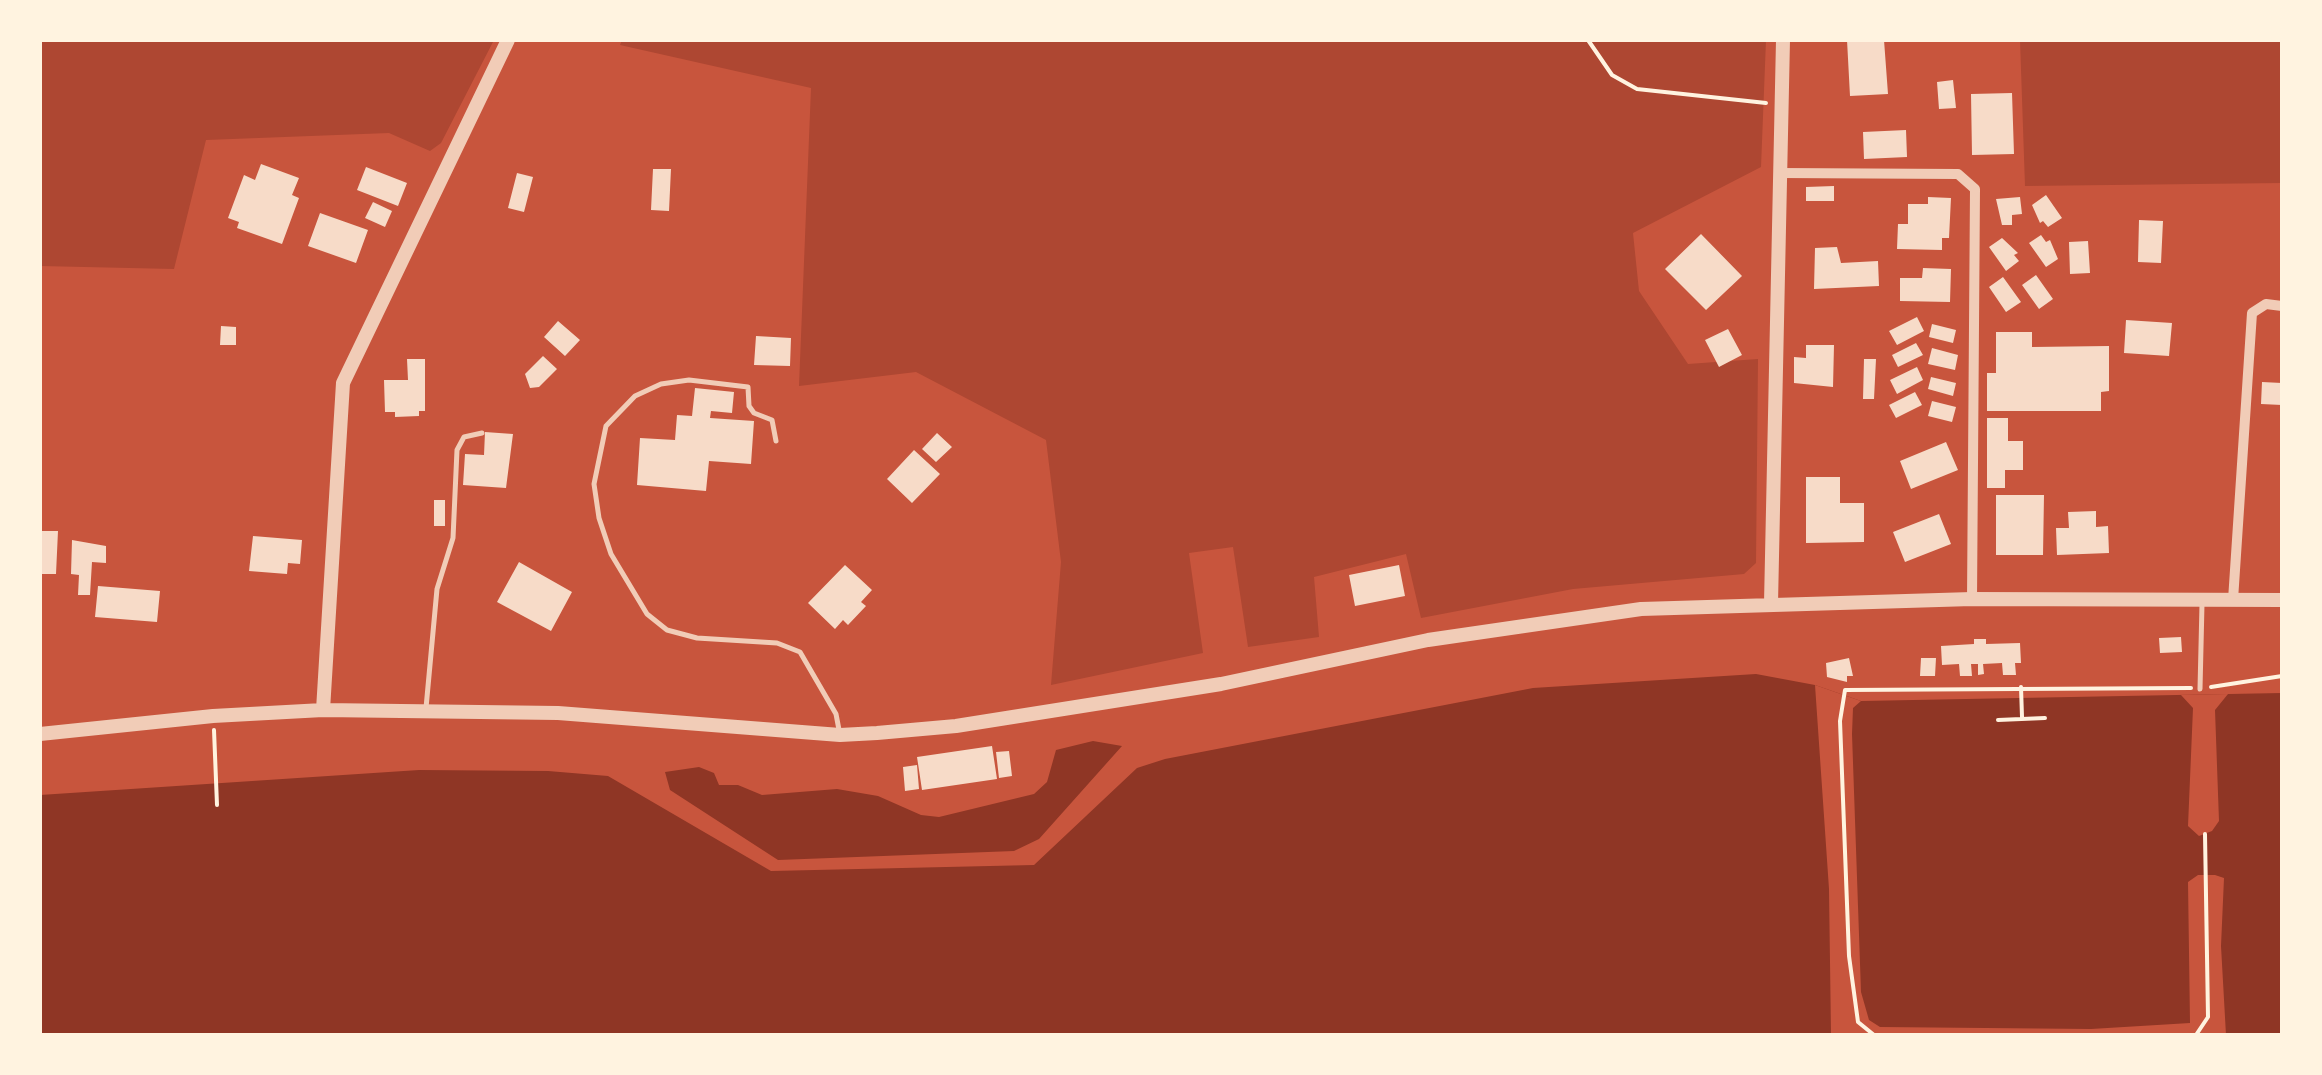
<!DOCTYPE html>
<style>
body{margin:0}
#map{position:relative;width:2322px;height:1075px;overflow:hidden;background:#c8553d;font-family:"Varela Round",sans-serif}
canvas{display:block}
.frame{position:absolute;inset:0;border:42px solid #fff3e0;pointer-events:none}
</style>
<div id="map">
<canvas width="2322" height="1075"></canvas>
<div class="frame"></div>
</div>
<script>
const g = document.querySelector('canvas').getContext('2d');
g.lineJoin = 'round';
function fillPath(path, color) { g.fillStyle = color; g.fill(path, 'evenodd'); }
const poly = rows => new Path2D(rows.map(r => 'M' + r).join(''));
function stroke(path, color, width, dash) { g.strokeStyle = color; g.lineWidth = width; g.lineCap = dash ? 'butt' : 'round'; g.setLineDash(dash || []); g.stroke(path); }
fillPath(poly([
 [40,40,494,40,441,143,430,151,389,133,206,140,174,269,40,266],
 [622,40,1766,40,1761,167,1633,233,1639,291,1688,364,1758,359,1756,563,1744,574,1573,589,1421,618,1406,554,1314,577,1319,637,1248,647,1233,547,1189,553,1203,653,1051,685,1061,562,1046,440,916,372,799,386,811,88,620,45],
 [2020,40,2282,40,2282,183,2025,186]
]), '#ae4732');
fillPath(poly([
 [1756,674,1815,685,1861,701,2282,693,2282,1035,40,1035,40,795,419,770,548,771,608,776,771,871,1034,865,1137,768,1165,759,1533,688],
 [1093,741,1122,746,1039,839,1014,851,778,860,670,790,665,772,699,767,714,773,719,785,738,785,762,795,837,789,878,796,921,815,939,817,1034,794,1047,782,1056,750]
]), '#8f3625');
fillPath(poly([
 [1815,685,1861,701,1853,708,1852,734,1861,992,1869,1020,1880,1027,2091,1029,2190,1023,2188,882,2198,875,2215,875,2224,878,2221,946,2226,1035,1831,1035,1829,889],
 [2228,694,2215,710,2219,821,2212,831,2199,836,2188,826,2193,708,2181,695]
]), '#c8553d');
fillPath(poly([
 [1847,40,1884,40,1888,94,1850,96],
 [1953,80,1956,108,1939,109,1937,82],
 [2012,93,2014,154,1972,155,1971,94],
 [1906,130,1907,157,1864,159,1863,132],
 [261,164,299,178,292,195,299,198,282,244,237,228,239,222,228,218,244,175,255,180],
 [366,167,407,183,398,206,357,190],
 [653,169,671,169,669,211,651,210],
 [517,173,533,177,524,212,508,208],
 [1834,186,1834,201,1806,201,1806,187],
 [2046,195,2062,218,2048,227,2043,221,2040,223,2032,205],
 [1928,197,1951,198,1949,238,1942,238,1942,250,1897,249,1898,224,1908,224,1908,204,1928,204],
 [2020,197,2022,214,2012,215,2012,225,2002,225,1996,199],
 [373,202,392,211,385,227,365,218],
 [320,213,368,230,356,263,308,246],
 [2139,220,2163,221,2161,263,2138,262],
 [1701,234,1742,276,1706,310,1665,269],
 [2041,235,2046,242,2050,240,2058,259,2046,267,2029,243],
 [2002,238,2018,253,2014,255,2019,261,2006,271,1989,247],
 [2088,241,2090,273,2070,274,2069,242],
 [1837,247,1841,263,1878,261,1879,286,1814,289,1815,248],
 [1923,268,1951,269,1950,302,1900,301,1900,278,1922,278],
 [2036,275,2053,299,2039,309,2022,285],
 [2003,277,2021,302,2006,312,1989,287],
 [1917,317,1924,331,1897,345,1889,331],
 [2126,320,2172,323,2169,356,2124,353],
 [558,321,580,340,565,356,544,337],
 [1932,324,1956,330,1953,343,1929,337],
 [221,326,236,327,236,345,220,345],
 [1728,329,1742,355,1719,367,1705,340],
 [1996,332,2032,332,2032,347,2109,346,2109,391,2101,392,2101,411,1987,411,1987,373,1996,373],
 [756,336,791,338,790,366,754,365],
 [1916,343,1923,355,1898,367,1892,355],
 [1806,345,1834,345,1833,387,1794,383,1794,357,1806,358],
 [1932,348,1958,355,1955,370,1928,364],
 [543,356,557,369,539,387,530,388,525,374],
 [407,359,425,359,425,411,419,411,419,416,395,417,395,412,385,412,384,380,408,380],
 [1864,359,1876,359,1874,399,1863,399],
 [1917,367,1923,380,1897,394,1890,380],
 [1931,377,1956,383,1953,396,1928,389],
 [2262,382,2282,383,2282,405,2261,404],
 [695,388,734,392,732,413,711,411,710,418,754,421,751,464,709,461,706,491,637,485,640,438,675,440,677,415,692,416],
 [1915,392,1922,405,1896,418,1889,405],
 [1932,401,1956,407,1952,422,1928,416],
 [1987,418,2008,418,2008,441,2023,441,2023,470,2005,470,2005,488,1987,488],
 [485,432,513,434,506,488,463,485,465,454,484,455],
 [937,433,952,447,936,462,922,449],
 [1946,442,1958,470,1911,489,1900,461],
 [914,450,940,474,912,503,887,479],
 [1806,477,1840,477,1840,503,1864,503,1864,542,1806,543],
 [1996,495,2044,495,2043,555,1996,555],
 [434,500,445,500,445,526,434,526],
 [2096,511,2096,527,2108,526,2109,553,2057,555,2056,528,2069,528,2068,512],
 [1939,514,1951,544,1905,562,1893,532],
 [40,531,58,531,56,574,40,574],
 [253,536,302,540,300,564,288,563,287,574,249,571],
 [72,540,106,546,106,563,92,562,90,595,78,595,79,575,71,574],
 [519,562,572,592,551,631,497,602],
 [845,565,872,590,861,602,866,606,848,625,843,620,835,629,808,603],
 [1399,565,1405,596,1355,606,1349,575],
 [98,586,160,591,157,622,95,617],
 [2181,637,2182,652,2160,653,2159,638],
 [1974,639,1986,639,1986,644,2020,643,2021,663,2015,663,2016,675,2003,675,2002,663,1983,664,1984,674,1978,675,1978,664,1971,664,1972,676,1960,676,1959,664,1942,665,1941,646,1974,644],
 [1849,658,1853,676,1847,676,1847,682,1827,677,1826,663],
 [1921,658,1936,658,1935,676,1920,676],
 [992,746,997,779,922,790,917,757],
 [1009,751,1012,776,999,778,996,752],
 [917,765,919,789,905,791,903,767]
]), '#f7dbc8');
stroke(poly([
 [1588,40,1612,75,1637,89,1766,103],
 [2021,687,2022,717],
 [2211,687,2282,676],
 [1998,720,2045,718],
 [214,730,217,805],
 [1874,1035,1858,1022,1849,956,1840,721,1845,690,2191,688],
 [2196,1035,2208,1017,2205,834]
]), '#fff3e0', 4);
stroke(poly([
 [776,441,772,420,754,413,749,406,748,387,689,380,661,384,635,396,606,426,594,484,599,518,611,554,647,614,667,630,697,638,777,643,800,652,836,714,840,735],
 [2200,689,2202,604],
 [426,708,437,589,453,538,457,450,464,437,482,433]
]), '#f1ccb7', 5);
stroke(poly([
 [1780,173,1958,174,1975,189,1972,599],
 [2233,600,2252,313,2266,304,2282,306]
]), '#f1ccb7', 10);
stroke(poly([
 [1771,603,1783,40],
 [323,710,343,383,508,40],
 [40,734,213,716,323,710,558,713,840,735,877,733,956,726,1221,684,1428,640,1641,609,1972,599,2282,600]
]), '#f1ccb7', 14);
</script>
